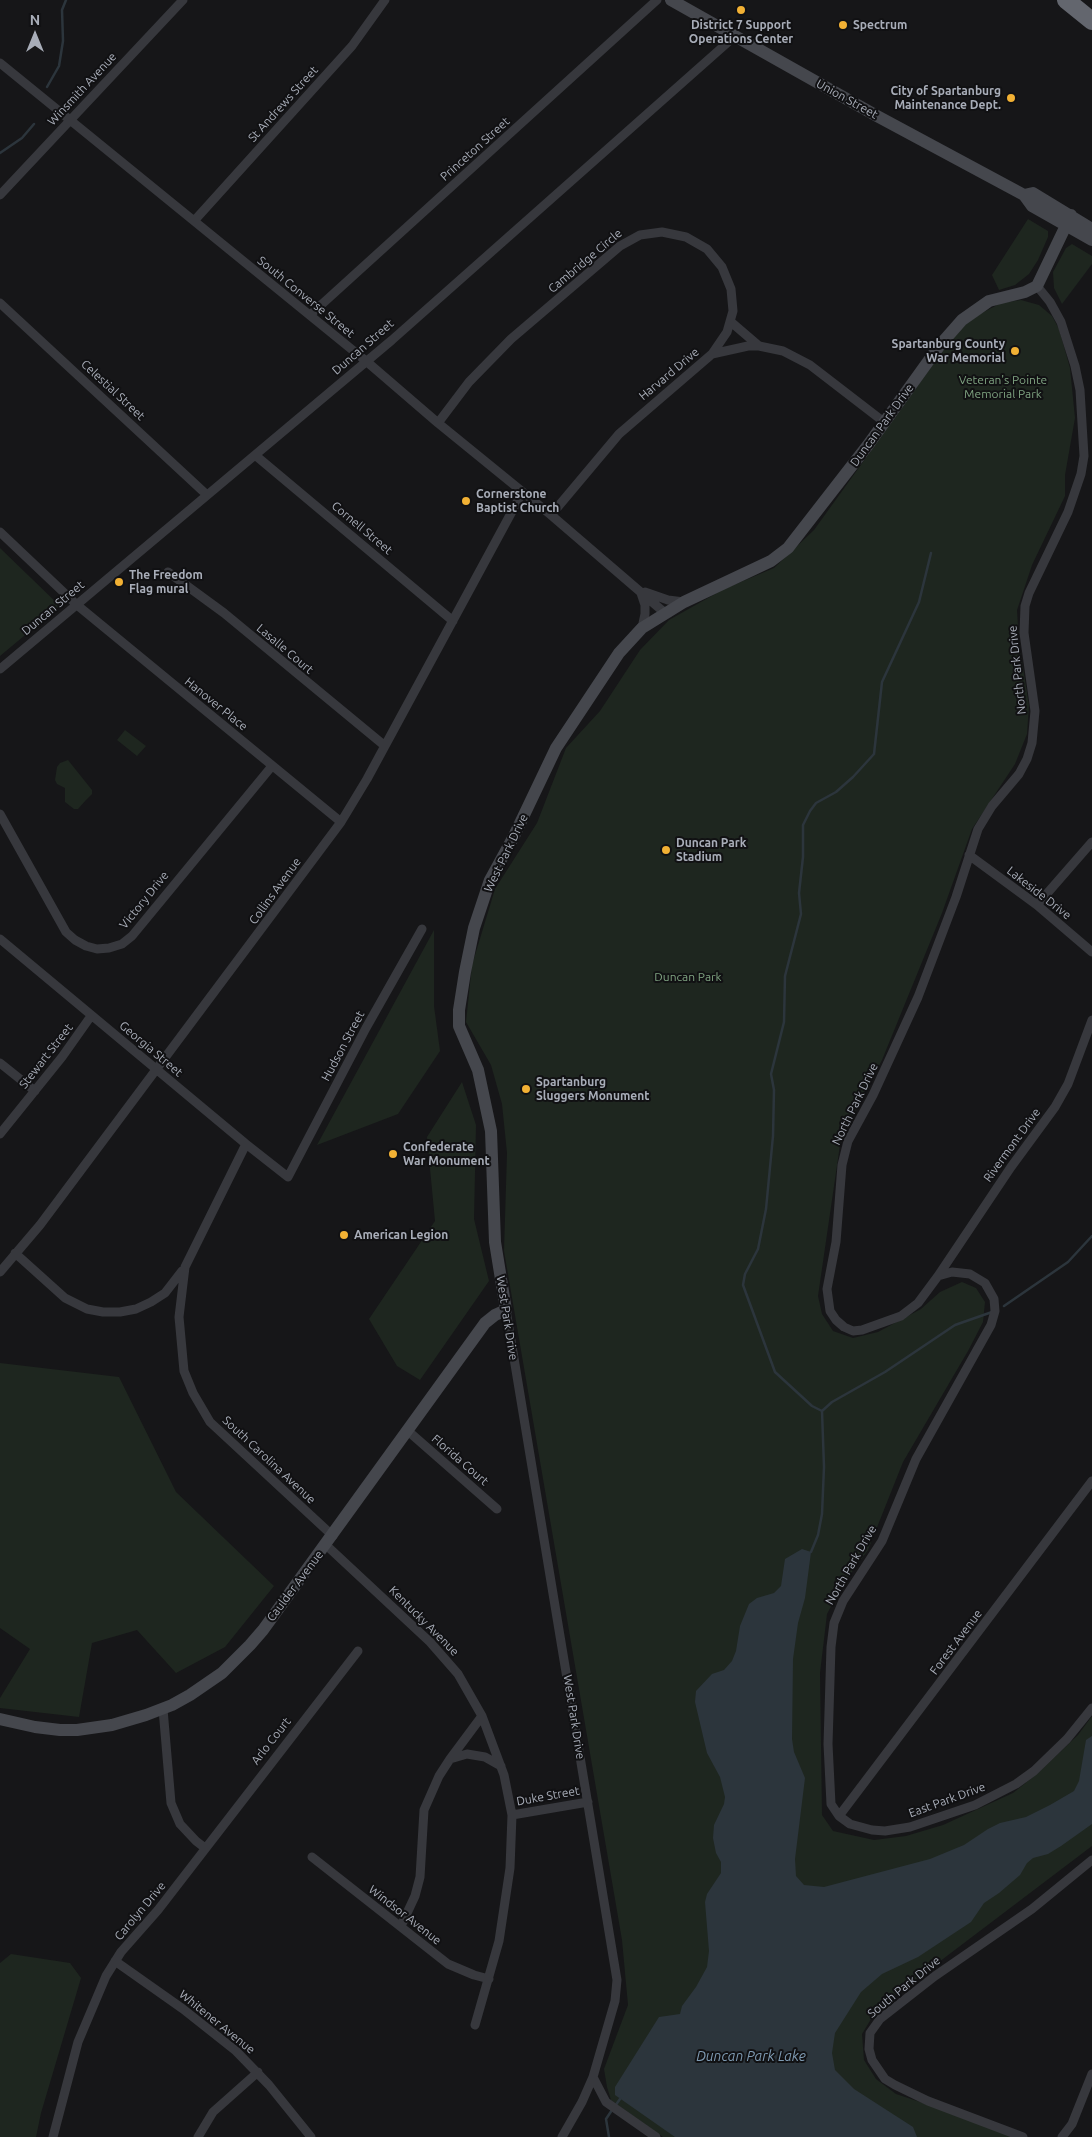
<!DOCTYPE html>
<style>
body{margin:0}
#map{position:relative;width:1092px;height:2137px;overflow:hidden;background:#161618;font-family:Ubuntu,sans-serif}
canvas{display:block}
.north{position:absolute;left:10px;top:10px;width:50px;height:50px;-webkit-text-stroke:4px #111113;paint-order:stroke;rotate:0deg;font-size:14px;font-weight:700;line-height:20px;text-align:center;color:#a8adb8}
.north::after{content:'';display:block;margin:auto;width:18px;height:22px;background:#a8adb8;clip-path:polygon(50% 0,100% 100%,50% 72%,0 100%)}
</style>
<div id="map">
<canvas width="1092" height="2137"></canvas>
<div class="north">N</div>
</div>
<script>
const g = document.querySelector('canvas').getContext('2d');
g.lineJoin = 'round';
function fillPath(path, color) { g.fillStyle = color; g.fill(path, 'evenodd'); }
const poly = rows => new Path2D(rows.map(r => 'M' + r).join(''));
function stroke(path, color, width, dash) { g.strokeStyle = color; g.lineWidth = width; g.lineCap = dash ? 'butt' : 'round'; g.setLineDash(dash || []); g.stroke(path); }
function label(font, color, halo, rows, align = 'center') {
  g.font = font + ' Ubuntu,sans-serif'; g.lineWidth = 4; g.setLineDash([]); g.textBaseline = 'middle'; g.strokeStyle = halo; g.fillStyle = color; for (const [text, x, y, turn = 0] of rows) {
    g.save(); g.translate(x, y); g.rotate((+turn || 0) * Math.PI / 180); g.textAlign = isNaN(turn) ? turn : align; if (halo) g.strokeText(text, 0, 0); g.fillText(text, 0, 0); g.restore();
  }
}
fillPath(poly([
 [1028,219,1048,231,1048,237,1038,260,1029,274,1015,285,999,290,992,275],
 [1072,244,1092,256,1092,264,1062,304,1054,288,1053,272,1066,248],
 [1021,300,1039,305,1052,316,1059,329,1070,368,1075,418,1065,475,1065,496,1032,565,1017,610,1019,643,1029,705,1027,734,1015,764,972,829,942,913,882,1060,841,1138,818,1296,822,1314,833,1331,853,1338,878,1332,921,1309,940,1292,962,1282,976,1288,985,1302,983,1322,968,1351,903,1462,868,1550,841,1587,827,1614,820,1673,822,1815,833,1831,874,1840,906,1836,943,1825,1013,1793,1038,1773,1078,1735,1092,1716,1092,1846,877,2009,862,2034,864,2060,876,2079,896,2094,1005,2130,1019,2137,663,2137,611,2100,607,2087,604,2069,628,2005,622,1940,504,1251,507,1153,502,1104,491,1065,466,1022,472,965,495,889,537,823,566,748,600,711,640,650,669,620,724,589,774,568,814,530,945,348,965,325,980,314,1001,303],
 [0,548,60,606,0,656],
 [125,730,146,746,137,756,117,740],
 [68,760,92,790,92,794,86,800,78,809,74,809,65,802,65,788,57,784,55,780,57,767,60,763],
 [434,930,434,1006,440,1051,398,1114,317,1145],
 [462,1082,476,1125,474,1219,489,1281,420,1380,397,1366,369,1319,435,1221,427,1137],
 [0,1363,119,1377,176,1492,274,1586,225,1647,176,1673,137,1630,92,1643,79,1717,0,1708,0,1698,30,1649,0,1628],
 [11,1954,70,1963,81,1978,41,2113,36,2137,0,2137,0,1963]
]), '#1e261f');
fillPath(poly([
 [802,1549,811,1552,805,1598,798,1623,793,1659,792,1739,794,1752,805,1778,795,1859,796,1876,804,1885,824,1887,930,1859,964,1845,988,1829,1000,1823,1026,1817,1050,1805,1074,1791,1079,1781,1086,1740,1092,1736,1092,1824,1061,1846,1048,1854,1033,1858,1027,1863,1020,1875,999,1893,984,1903,971,1922,918,1957,882,1974,861,1992,835,2033,832,2053,835,2070,854,2089,913,2127,917,2137,675,2137,615,2095,615,2087,659,2017,680,2014,682,2006,696,1987,707,1967,709,1951,705,1902,707,1894,721,1873,721,1862,716,1853,713,1838,714,1825,724,1804,725,1797,720,1777,707,1753,695,1702,696,1691,712,1674,724,1670,732,1661,736,1651,740,1626,749,1604,757,1598,774,1593,781,1586,785,1559]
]), '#2c353c');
stroke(poly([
 [47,87,59,66,63,41,62,10,66,0],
 [0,153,22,138,34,124],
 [1004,1306,1068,1262,1092,1236],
 [822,1411,812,1406,775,1372,743,1285,745,1274,758,1249,766,1209,773,1136,774,1090,771,1074,784,1022,785,976,801,914,799,893,803,857,803,825,810,811,816,803,836,792,853,777,874,754,882,682,919,602,931,553],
 [811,1552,818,1535,822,1514,824,1467,822,1411,832,1402,885,1372,955,1325,992,1312],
 [615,2106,620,2099],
 [609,2137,606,2119,612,2110]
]), '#2c353c', 2.5);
stroke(poly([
 [0,63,366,361,438,423,551,515,665,613],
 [0,195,183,0],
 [194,221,352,46,385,0],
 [1037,286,1050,302,1061,322,1075,366,1080,390,1084,456,1081,474,1068,512,1029,593,1025,606,1024,633,1035,711,1032,743,1027,759,1019,774,992,806,978,829,956,897,918,997,873,1095,848,1141,842,1165,836,1242,827,1289,830,1311,836,1320,844,1327,853,1331,862,1330,901,1316,918,1303,938,1276,952,1272,970,1274,985,1283,994,1299,995,1311,991,1325,916,1459,882,1541,843,1601,834,1623,831,1647,828,1744,831,1804,839,1816,850,1824,872,1830,885,1831,910,1827,975,1805,1016,1784,1034,1771,1067,1739,1092,1708],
 [0,303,207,495],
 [310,315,657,0],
 [731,322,759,346],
 [438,423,469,382,511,339,620,246,640,235,662,232,686,237,707,249,722,267,731,289,733,311,727,332,712,354],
 [255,455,453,621],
 [551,515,619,434,712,354,748,346,759,346,783,351,810,365,884,422],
 [0,532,77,605,341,822],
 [168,572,224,613,385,746],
 [645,592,668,600,684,602],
 [641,593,645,605,645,614,642,628],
 [0,669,392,340,735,36],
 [0,814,66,932,75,940,86,946,97,949,109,948,122,944,132,936,272,766],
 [969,855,1037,905,1092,952],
 [1037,905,1092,842],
 [0,939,246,1144,288,1177,366,1028,422,929],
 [0,1063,35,1091],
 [0,1134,62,1057,91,1016],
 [246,1144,185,1267,179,1317,184,1371,193,1393,210,1422,333,1536],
 [15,1253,65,1298,87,1309,103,1312,120,1312,136,1309,151,1302,165,1293,182,1271],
 [0,1272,40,1225,341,822,367,779,522,493],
 [938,1276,1011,1167,1055,1107,1068,1084,1092,1020],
 [506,1310,617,1980,615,2001,593,2077,582,2102,562,2137],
 [408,1431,497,1509],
 [326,1545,430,1642,458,1674,482,1716,504,1775,512,1815,510,1868,499,1941,475,2025],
 [163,1709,171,1803,180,1824,196,1841,205,1848],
 [450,1759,482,1716],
 [512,1815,588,1802],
 [839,1816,1092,1481],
 [312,1857,448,1964,474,1975,489,1979],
 [401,1926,415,1896,420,1877,424,1810,439,1776,450,1759,467,1754,485,1757,501,1766],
 [115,1961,183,2009,236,2051,269,2085,311,2137],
 [593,2077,606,2102,656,2137],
 [53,2137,78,2042,106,1976,121,1952,158,1910,358,1651],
 [198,2137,213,2112,258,2072],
 [1023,2137,928,2101,895,2085,885,2079,872,2060,869,2049,870,2033,880,2019,935,1976,1032,1909,1092,1860],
 [1062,2137,1072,2124,1092,2074]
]), '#37383d', 9);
stroke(poly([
 [671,0,877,116,1024,195,1032,206,1092,240],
 [1024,195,1033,193,1092,229],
 [0,1719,35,1727,60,1730,77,1730,112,1725,146,1715,172,1705,190,1695,222,1673,250,1645,263,1630,485,1323,495,1315,506,1310,495,1242,491,1131,478,1070,459,1026,459,1010,465,972,474,928,490,880,514,836,556,748,619,653,642,628,684,602,771,561,788,548,868,445,940,345,962,320,989,301,1025,292,1037,286,1071,215]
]), '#45474d', 12);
stroke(poly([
 [1066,0,1092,21]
]), '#63666e', 18);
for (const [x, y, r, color] of [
 [741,10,5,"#f2b134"],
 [843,25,5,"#f2b134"],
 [1011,98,5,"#f2b134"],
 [1015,351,5,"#f2b134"],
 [466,501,5,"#f2b134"],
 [119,582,5,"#f2b134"],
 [666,850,5,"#f2b134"],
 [526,1089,5,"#f2b134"],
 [393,1154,5,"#f2b134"],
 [344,1235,5,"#f2b134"]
]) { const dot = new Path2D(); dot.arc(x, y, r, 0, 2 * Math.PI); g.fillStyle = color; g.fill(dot); stroke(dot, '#111113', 2); }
label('bold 12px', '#a8adb8', '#111113', [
 ["District 7 Support",741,25,"center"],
 ["Operations Center",741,39,"center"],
 ["Spectrum",853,25],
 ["City of Spartanburg",1001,91,"right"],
 ["Maintenance Dept.",1001,105,"right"],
 ["Spartanburg County",1005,344,"right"],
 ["War Memorial",1005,358,"right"],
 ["Cornerstone",476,494],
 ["Baptist Church",476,508],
 ["The Freedom",129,575],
 ["Flag mural",129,589],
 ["Duncan Park",676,843],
 ["Stadium",676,857],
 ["Spartanburg",536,1082],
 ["Sluggers Monument",536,1096],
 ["Confederate",403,1147],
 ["War Monument",403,1161],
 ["American Legion",354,1235]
], 'left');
label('12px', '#a8adb8', '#111113', [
 ["Winsmith Avenue",82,89,-47],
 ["Union Street",847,99,29],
 ["St Andrews Street",283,104,-48],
 ["Princeton Street",475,149,-42],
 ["Cambridge Circle",585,261,-40],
 ["South Converse Street",306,297,39],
 ["Duncan Street",363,347,-41],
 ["Harvard Drive",669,374,-40],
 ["Celestial Street",113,390,43],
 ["Duncan Park Drive",882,425,-54],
 ["Cornell Street",362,528,40],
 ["Duncan Street",53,608,-40],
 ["Lasalle Court",285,649,40],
 ["North Park Drive",1017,670,-96],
 ["Hanover Place",216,704,39],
 ["West Park Drive",506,853,-64],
 ["Collins Avenue",275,891,-54],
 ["Lakeside Drive",1039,893,38],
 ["Victory Drive",144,900,-51],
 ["Hudson Street",343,1046,-62],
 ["Georgia Street",151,1049,40],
 ["Stewart Street",46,1056,-52],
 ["North Park Drive",855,1104,-64],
 ["Rivermont Drive",1012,1145,-54],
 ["West Park Drive",507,1318,81],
 ["South Carolina Avenue",269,1460,43],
 ["Florida Court",460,1460,41],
 ["North Park Drive",851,1565,-60],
 ["Caulder Avenue",295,1586,-53],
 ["Kentucky Avenue",424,1621,45],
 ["Forest Avenue",956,1642,-53],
 ["West Park Drive",574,1717,81],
 ["Arlo Court",271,1741,-52],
 ["Duke Street",548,1796,-10],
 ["East Park Drive",947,1800,-20],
 ["Carolyn Drive",140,1911,-50],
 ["Windsor Avenue",405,1915,38],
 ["South Park Drive",904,1987,-39],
 ["Whitener Avenue",217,2022,39]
]);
label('12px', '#7fa381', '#111113', [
 ["Veteran's Pointe",1003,380],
 ["Memorial Park",1003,394],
 ["Duncan Park",688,977]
]);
label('italic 14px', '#7f9bb3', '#111113', [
 ["Duncan Park Lake",751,2056]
]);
</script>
